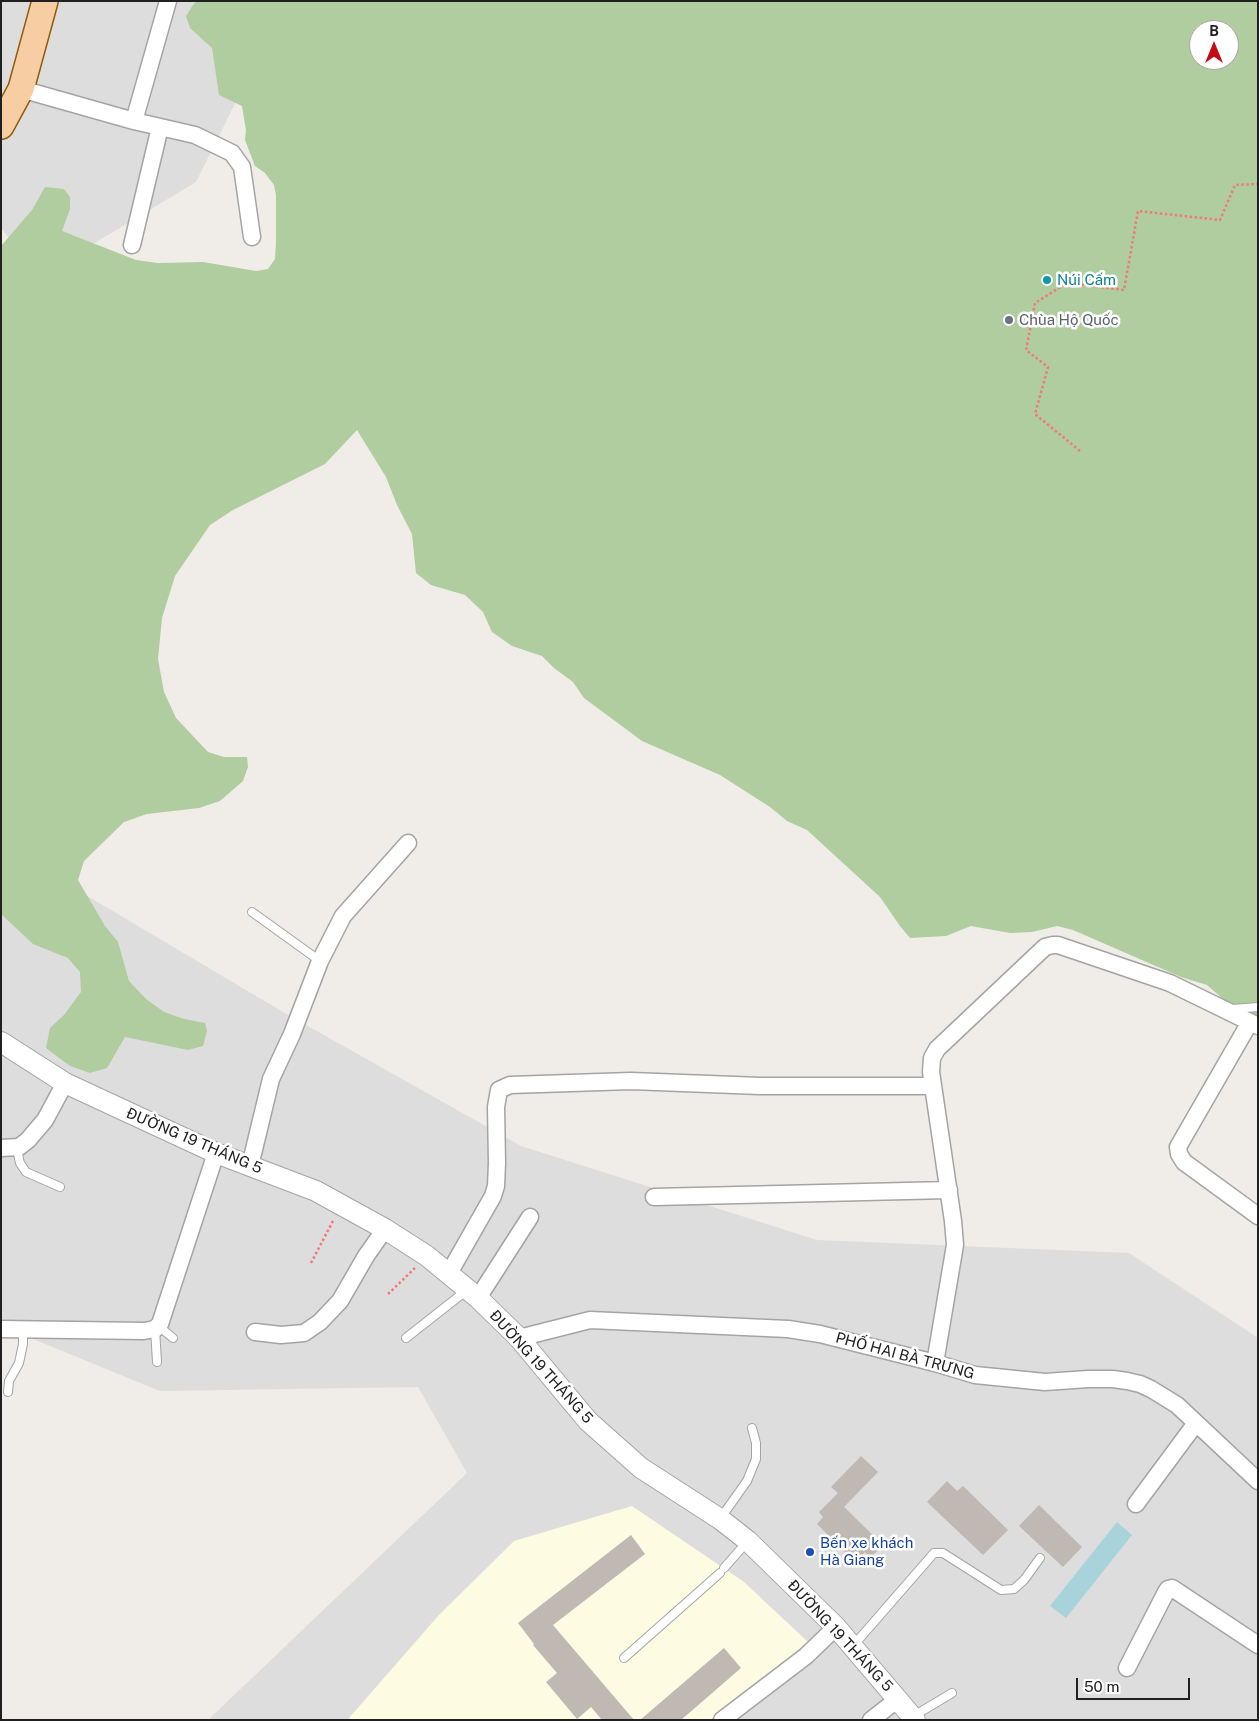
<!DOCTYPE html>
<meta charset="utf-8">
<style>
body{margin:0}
#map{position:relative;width:1259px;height:1721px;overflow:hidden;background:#f0ece7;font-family:"Public Sans",sans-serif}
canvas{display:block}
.frame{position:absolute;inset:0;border:2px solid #202020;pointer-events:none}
.north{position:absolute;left:1189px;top:20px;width:50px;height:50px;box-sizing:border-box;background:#fff;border:1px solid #a6a6a6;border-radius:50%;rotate:0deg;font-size:14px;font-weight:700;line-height:20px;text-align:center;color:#202020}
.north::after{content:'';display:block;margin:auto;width:18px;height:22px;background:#c40b18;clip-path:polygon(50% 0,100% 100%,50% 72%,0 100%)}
.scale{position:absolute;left:1076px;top:1678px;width:114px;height:22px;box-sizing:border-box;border:2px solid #202020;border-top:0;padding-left:6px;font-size:15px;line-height:18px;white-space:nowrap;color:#202020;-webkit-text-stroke:4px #fff;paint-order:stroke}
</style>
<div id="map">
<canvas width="1259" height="1721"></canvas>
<div class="frame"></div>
<div class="north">B</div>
<div class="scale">50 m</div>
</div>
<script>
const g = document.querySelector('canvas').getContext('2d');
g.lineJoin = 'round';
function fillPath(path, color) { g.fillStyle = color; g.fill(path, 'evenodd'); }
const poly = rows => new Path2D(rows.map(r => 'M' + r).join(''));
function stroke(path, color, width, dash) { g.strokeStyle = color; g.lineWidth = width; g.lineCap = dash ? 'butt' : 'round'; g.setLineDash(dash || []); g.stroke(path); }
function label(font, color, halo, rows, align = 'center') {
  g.font = font + ' "Public Sans",sans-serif'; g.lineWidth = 5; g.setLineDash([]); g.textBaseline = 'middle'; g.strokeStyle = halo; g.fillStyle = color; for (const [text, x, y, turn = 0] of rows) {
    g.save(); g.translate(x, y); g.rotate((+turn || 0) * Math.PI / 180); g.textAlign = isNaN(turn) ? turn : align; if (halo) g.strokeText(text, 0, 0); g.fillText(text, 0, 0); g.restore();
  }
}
fillPath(poly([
 [1,1,286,1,196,182,40,276,1,228],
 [1,841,20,856,283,1012,521,1146,817,1240,1129,1253,1258,1338,1258,1720,208,1720,467,1473,418,1387,160,1391,1,1326]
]), '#dedddd');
fillPath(poly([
 [632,1506,744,1582,808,1642,710,1720,350,1720,349,1718,438,1616,514,1541]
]), '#fdfbe2');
fillPath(poly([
 [197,1,1258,1,1258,1023,1222,998,1207,985,1181,977,1073,930,1057,926,1032,932,1010,933,971,926,946,936,910,938,900,926,880,897,807,830,787,821,770,807,720,775,642,741,584,698,573,682,554,668,542,656,512,646,492,632,483,612,465,595,431,585,416,573,412,534,397,505,386,477,357,430,325,464,233,510,210,525,175,576,162,618,158,659,164,692,176,718,208,752,224,757,247,757,248,767,243,781,220,801,199,808,147,814,124,822,84,861,78,880,105,926,118,942,129,981,146,999,164,1012,184,1019,205,1023,207,1031,203,1046,188,1050,125,1037,107,1068,90,1073,70,1066,46,1048,50,1028,64,1015,81,992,80,972,68,958,33,944,1,914,1,246,32,210,45,187,64,189,70,197,70,209,62,231,136,260,158,263,203,262,256,271,268,269,275,259,276,243,276,195,274,185,265,173,255,166,245,140,246,130,242,106,219,95,212,48,190,28,186,16,193,5],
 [1199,30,1229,30,1229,60,1199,60]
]), '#afcd9e');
fillPath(poly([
 [1117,1522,1132,1535,1066,1618,1050,1606]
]), '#a9d3db');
fillPath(poly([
 [861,1456,878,1472,844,1507,883,1545,870,1558,865,1552,855,1562,817,1524,823,1517,819,1512,838,1493,831,1487],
 [947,1481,957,1491,963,1486,1008,1530,983,1555,927,1502],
 [1039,1505,1082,1547,1063,1567,1019,1526],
 [631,1535,645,1554,553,1625,634,1720,602,1720,591,1707,577,1719,546,1682,557,1673,533,1645,534,1644,518,1623],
 [724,1648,741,1668,681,1720,640,1720]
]), '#c0b8b3');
const service = poly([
 [252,912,320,961],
 [1232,1009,1258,1007],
 [19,1147,18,1154,20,1163,26,1172,60,1187],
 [160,1324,162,1329,173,1338],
 [155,1329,157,1362],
 [406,1338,467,1290],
 [8,1392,9,1381,19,1363,23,1344,23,1329],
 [720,1519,747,1481,756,1459,756,1443,752,1428],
 [724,1568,747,1542],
 [853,1646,934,1553,943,1553,1001,1590,1014,1589,1024,1580,1040,1558],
 [624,1658,720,1573],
 [912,1717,952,1693]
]);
const minor = poly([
 [21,89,134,121,195,135,232,153,242,167,252,237],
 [134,121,168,1],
 [132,245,160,127],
 [1250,1022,1178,1147,1179,1154,1184,1162,1258,1216],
 [1,1148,19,1147,28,1140,45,1120,65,1083],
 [250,1166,271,1079,292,1034,320,961,343,916,408,843],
 [654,1197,949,1190],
 [448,1275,493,1196,496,1186,497,1163,496,1107,499,1090,510,1085,631,1081,760,1086,933,1086],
 [478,1298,530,1217],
 [1,1329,144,1331,155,1329,160,1324,216,1153],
 [255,1332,281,1335,304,1333,320,1322,340,1301,366,1256,385,1229],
 [519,1338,590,1320,788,1329,820,1334,935,1363,975,1375,1045,1382,1088,1379,1113,1379,1127,1381,1140,1384,1151,1389,1177,1405,1258,1481],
 [935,1363,955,1245,953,1221,931,1072,932,1058,937,1049,1045,947,1053,945,1058,945,1170,983,1258,1026],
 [1136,1504,1196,1423],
 [1127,1668,1166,1592,1168,1589,1172,1588,1258,1645],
 [722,1720,806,1656,836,1627],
 [871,1720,898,1699]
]);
const tertiary = poly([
 [1,1042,65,1083,216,1153,316,1191,385,1229,427,1256,478,1298,519,1338,588,1421,641,1468,720,1519,748,1541,836,1627,915,1720]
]);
const primary = poly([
 [1,126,21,89,45,1]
]);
stroke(service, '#a4a4a4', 10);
stroke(minor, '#a4a4a4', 19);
stroke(tertiary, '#a4a4a4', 22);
stroke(primary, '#935b08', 28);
stroke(poly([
 [1080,451,1035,414,1048,367,1026,350,1035,303,1067,283,1124,290,1138,211,1220,220,1235,185,1258,184],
 [311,1263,334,1219],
 [388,1294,415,1268]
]), '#f27975', 2.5, [2.5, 2.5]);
stroke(service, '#fff', 8);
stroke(minor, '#fff', 16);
stroke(tertiary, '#fff', 20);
stroke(primary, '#f7cda4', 25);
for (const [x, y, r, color] of [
 [1047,280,5,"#0f9aa8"],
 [1009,320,5,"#6b7280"],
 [810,1552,5,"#1a4fb4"]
]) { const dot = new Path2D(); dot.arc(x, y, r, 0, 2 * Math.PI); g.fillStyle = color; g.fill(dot); stroke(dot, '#fff', 2); }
label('15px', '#0d838f', '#fff', [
 ["Núi Cấm",1057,280]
], 'left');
label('15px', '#5b616d', '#fff', [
 ["Chùa Hộ Quốc",1019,320]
], 'left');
label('15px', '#202020', '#fff', [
 ["ĐƯỜNG 19 THÁNG 5",194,1141,23],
 ["PHỐ HAI BÀ TRƯNG",905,1356,15],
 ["ĐƯỜNG 19 THÁNG 5",541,1367,48],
 ["ĐƯỜNG 19 THÁNG 5",840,1636,47]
]);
label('15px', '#164399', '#fff', [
 ["Bến xe khách",820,1543],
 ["Hà Giang",820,1560]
], 'left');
</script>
